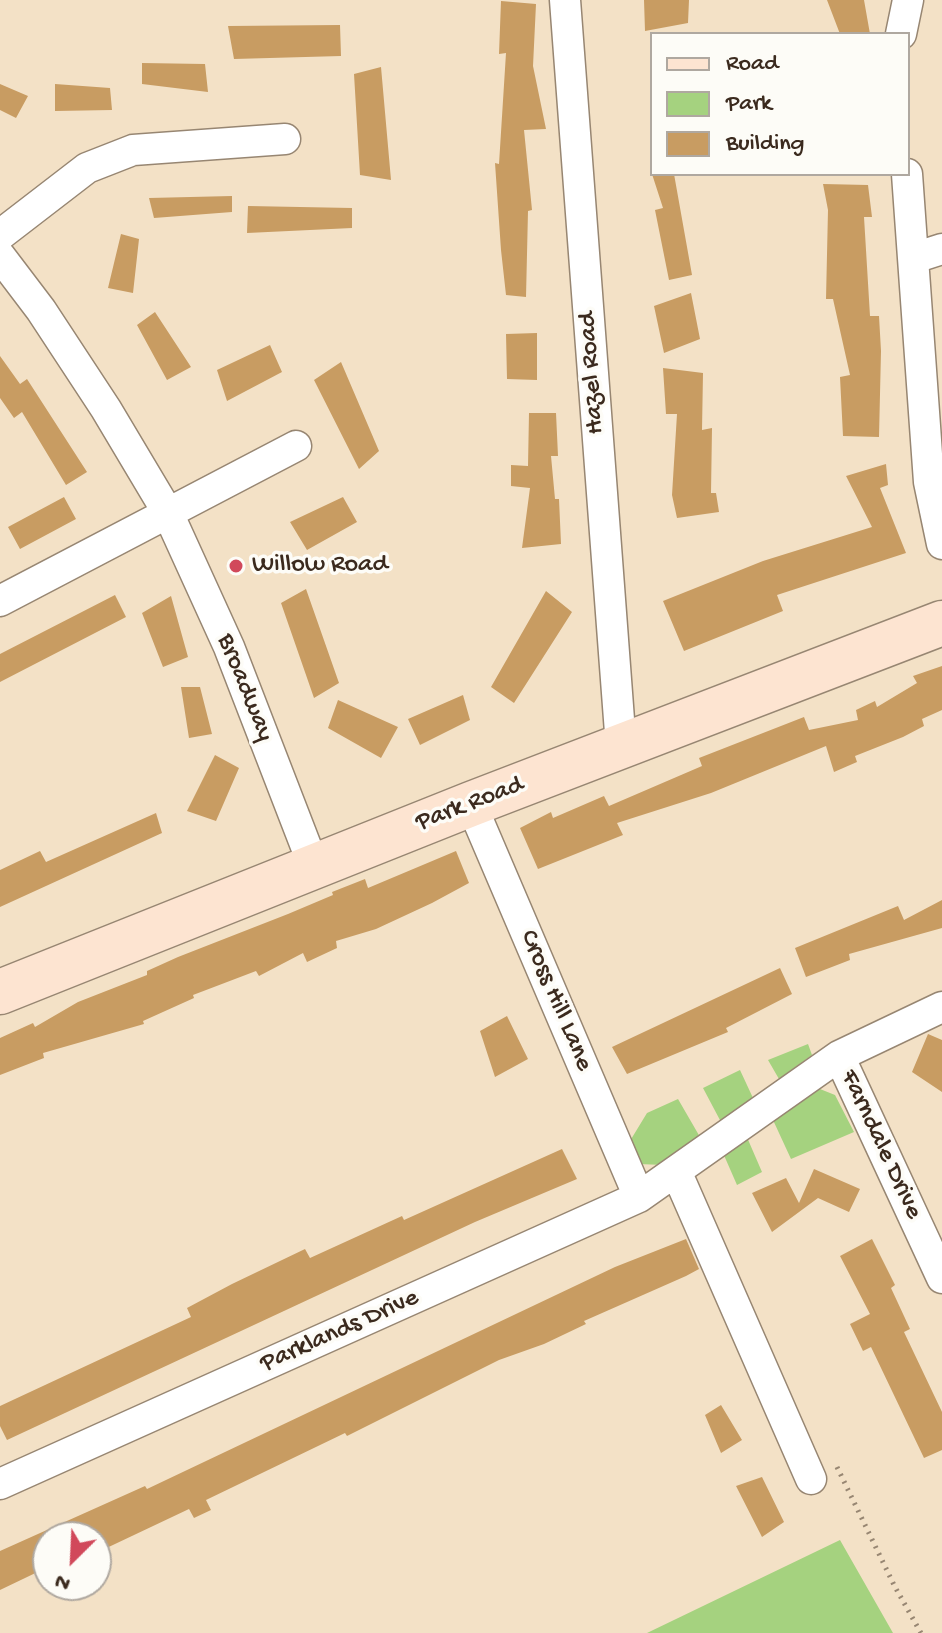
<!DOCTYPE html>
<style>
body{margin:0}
#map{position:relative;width:942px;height:1633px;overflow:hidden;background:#f3e1c6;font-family:"Gochi Hand",sans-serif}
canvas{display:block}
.legend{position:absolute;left:650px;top:32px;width:260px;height:144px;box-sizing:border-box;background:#fdfcf7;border:2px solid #afa8a0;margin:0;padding:10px 14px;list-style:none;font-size:24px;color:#3b2a1e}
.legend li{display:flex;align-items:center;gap:16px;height:40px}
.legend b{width:40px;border:2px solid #afa8a0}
.north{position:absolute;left:32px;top:1521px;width:80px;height:80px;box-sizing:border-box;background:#fdfcf7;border:2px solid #afa8a0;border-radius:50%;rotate:204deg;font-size:22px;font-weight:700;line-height:32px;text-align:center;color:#3b2a1e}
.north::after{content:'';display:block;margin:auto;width:28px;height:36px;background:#d1495b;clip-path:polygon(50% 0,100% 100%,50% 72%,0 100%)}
</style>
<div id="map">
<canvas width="942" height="1633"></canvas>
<ul class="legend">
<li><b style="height:10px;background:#fde4d1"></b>Road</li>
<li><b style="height:22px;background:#a5d27f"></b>Park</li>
<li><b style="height:22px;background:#c89c62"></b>Building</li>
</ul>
<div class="north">N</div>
</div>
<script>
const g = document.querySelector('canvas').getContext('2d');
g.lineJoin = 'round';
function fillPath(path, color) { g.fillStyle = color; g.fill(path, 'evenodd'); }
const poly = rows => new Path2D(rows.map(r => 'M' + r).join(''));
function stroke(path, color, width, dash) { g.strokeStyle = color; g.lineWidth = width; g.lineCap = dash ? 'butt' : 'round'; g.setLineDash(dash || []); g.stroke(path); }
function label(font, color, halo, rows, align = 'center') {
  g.font = font + ' "Gochi Hand",sans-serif'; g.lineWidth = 7; g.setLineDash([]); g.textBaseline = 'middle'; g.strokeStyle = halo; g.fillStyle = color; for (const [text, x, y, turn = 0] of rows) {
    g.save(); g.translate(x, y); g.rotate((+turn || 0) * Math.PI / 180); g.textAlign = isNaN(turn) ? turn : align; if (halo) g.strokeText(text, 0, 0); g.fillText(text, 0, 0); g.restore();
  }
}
fillPath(poly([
 [808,1044,812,1055,779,1079,768,1060],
 [740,1070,753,1098,721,1122,703,1088],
 [820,1089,835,1095,854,1132,791,1159,773,1120,805,1091],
 [678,1099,700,1137,664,1165,638,1164,630,1141,633,1136,647,1113],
 [746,1135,762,1172,737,1185,723,1153],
 [840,1540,893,1633,647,1633]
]), '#a5d27f');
fillPath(poly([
 [644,0,689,0,688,23,645,31],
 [827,0,864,0,870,34,840,34],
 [501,1,536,4,533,66,546,129,524,130,532,210,528,211,526,297,506,295,501,250,495,163,499,164,506,53,499,54],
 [340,25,341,56,234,59,228,26],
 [142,63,205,64,208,92,142,84],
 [381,67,391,180,360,175,354,74],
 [0,84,28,96,16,118,0,110],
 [55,84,110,88,112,110,55,111],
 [652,174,674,174,692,275,669,280,655,210,663,208],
 [823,184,868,185,872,217,864,217,870,316,879,316,881,351,879,437,843,436,840,377,850,375,833,299,826,299,828,210],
 [232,196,232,212,154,218,149,198],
 [248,206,352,208,352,228,247,233],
 [121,234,139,239,133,293,108,288],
 [691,293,700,339,664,353,654,306],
 [155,312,191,367,167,380,137,325],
 [537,333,537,380,507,379,506,334],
 [270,345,282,372,227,401,217,370],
 [0,356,20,384,27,379,87,472,66,485,22,412,14,418,0,398],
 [341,362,379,451,359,469,314,380],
 [663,368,703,373,702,430,712,428,711,493,716,493,719,512,677,518,672,495,677,414,666,414],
 [529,413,556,413,558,456,551,456,555,499,559,499,561,544,522,548,530,488,511,486,511,465,528,466],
 [886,464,888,485,880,488,906,553,777,595,783,611,684,651,663,601,763,561,872,527,846,476],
 [64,497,76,519,20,549,8,527],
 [343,497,357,522,307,550,290,522],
 [306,589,339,683,314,698,281,603],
 [546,591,572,612,514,703,491,687],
 [115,595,126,617,0,682,0,654],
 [171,596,188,657,163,667,142,613],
 [942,666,942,710,922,719,924,726,903,737,855,756,857,762,834,772,826,746,711,793,617,823,623,835,538,869,520,828,551,812,553,818,604,796,609,806,702,766,699,758,804,717,809,730,858,720,856,710,875,701,877,707,917,683,913,676],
 [181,687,200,687,212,734,189,738],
 [463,695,470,720,420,745,408,719],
 [338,700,398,727,381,758,328,728],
 [215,755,239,768,216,821,187,811],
 [156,813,162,833,0,907,0,870,40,851,46,862],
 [456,851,469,883,432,903,376,929,336,941,337,948,307,962,303,953,259,976,256,971,193,995,194,998,143,1021,144,1024,43,1053,44,1058,0,1075,0,1038,33,1023,35,1027,78,1002,147,975,147,971,178,957,288,914,333,895,332,892,365,879,368,888],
 [942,900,942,928,849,954,850,960,806,977,795,948,898,906,904,920],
 [780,968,792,994,726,1028,728,1032,627,1074,612,1047],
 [507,1016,528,1059,495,1077,480,1031],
 [928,1034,942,1040,942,1092,912,1072],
 [562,1149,577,1179,475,1222,7,1440,0,1426,0,1406,191,1317,187,1308,232,1284,305,1249,310,1258,402,1216,404,1220],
 [814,1169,860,1189,849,1212,818,1198,772,1232,752,1193,786,1178,799,1203],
 [686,1239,699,1269,686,1276,584,1321,586,1324,544,1344,499,1360,347,1436,345,1433,206,1500,211,1510,194,1518,189,1509,96,1553,96,1537,48,1537,48,1567,0,1590,0,1551,145,1486,147,1489,615,1267],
 [872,1239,895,1285,891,1288,910,1329,904,1332,942,1412,942,1450,924,1458,871,1347,863,1351,850,1324,870,1314,840,1256],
 [721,1405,742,1440,721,1453,705,1415],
 [762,1477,784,1522,762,1537,736,1486]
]), '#c89c62');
const street = poly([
 [565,0,621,746],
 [901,34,908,0],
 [907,174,929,482,942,544],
 [0,235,87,168,133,150,285,139],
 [0,256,41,310,106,409,168,513,229,647,314,867],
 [914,258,942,249],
 [0,601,296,446],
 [471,804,639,1197],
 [839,1056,942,1278],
 [676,1171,811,1479],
 [0,1484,639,1197,839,1056,942,1007]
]);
const secondary = poly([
 [0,992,471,804,942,623]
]);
stroke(street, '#978672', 33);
stroke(secondary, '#978672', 47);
stroke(poly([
 [837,1467,895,1587,921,1633]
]), '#978672', 5, [2, 6]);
stroke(street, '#fff', 30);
stroke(secondary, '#fde4d1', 44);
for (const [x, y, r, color] of [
 [236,566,8,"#d1495b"]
]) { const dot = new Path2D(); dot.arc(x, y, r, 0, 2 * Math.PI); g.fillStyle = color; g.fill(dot); stroke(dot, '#fdfcf7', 3); }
label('26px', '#3b2a1e', '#fdfcf7', [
 ["Hazel Road",593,373,-94],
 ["Broadway",244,688,68],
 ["Park Road",470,805,-21],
 ["Cross Hill Lane",555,1001,67],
 ["Farndale Drive",880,1145,65],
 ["Parklands Drive",340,1332,-24]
]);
label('26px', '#3b2a1e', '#fdfcf7', [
 ["Willow Road",252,566]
], 'left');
</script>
